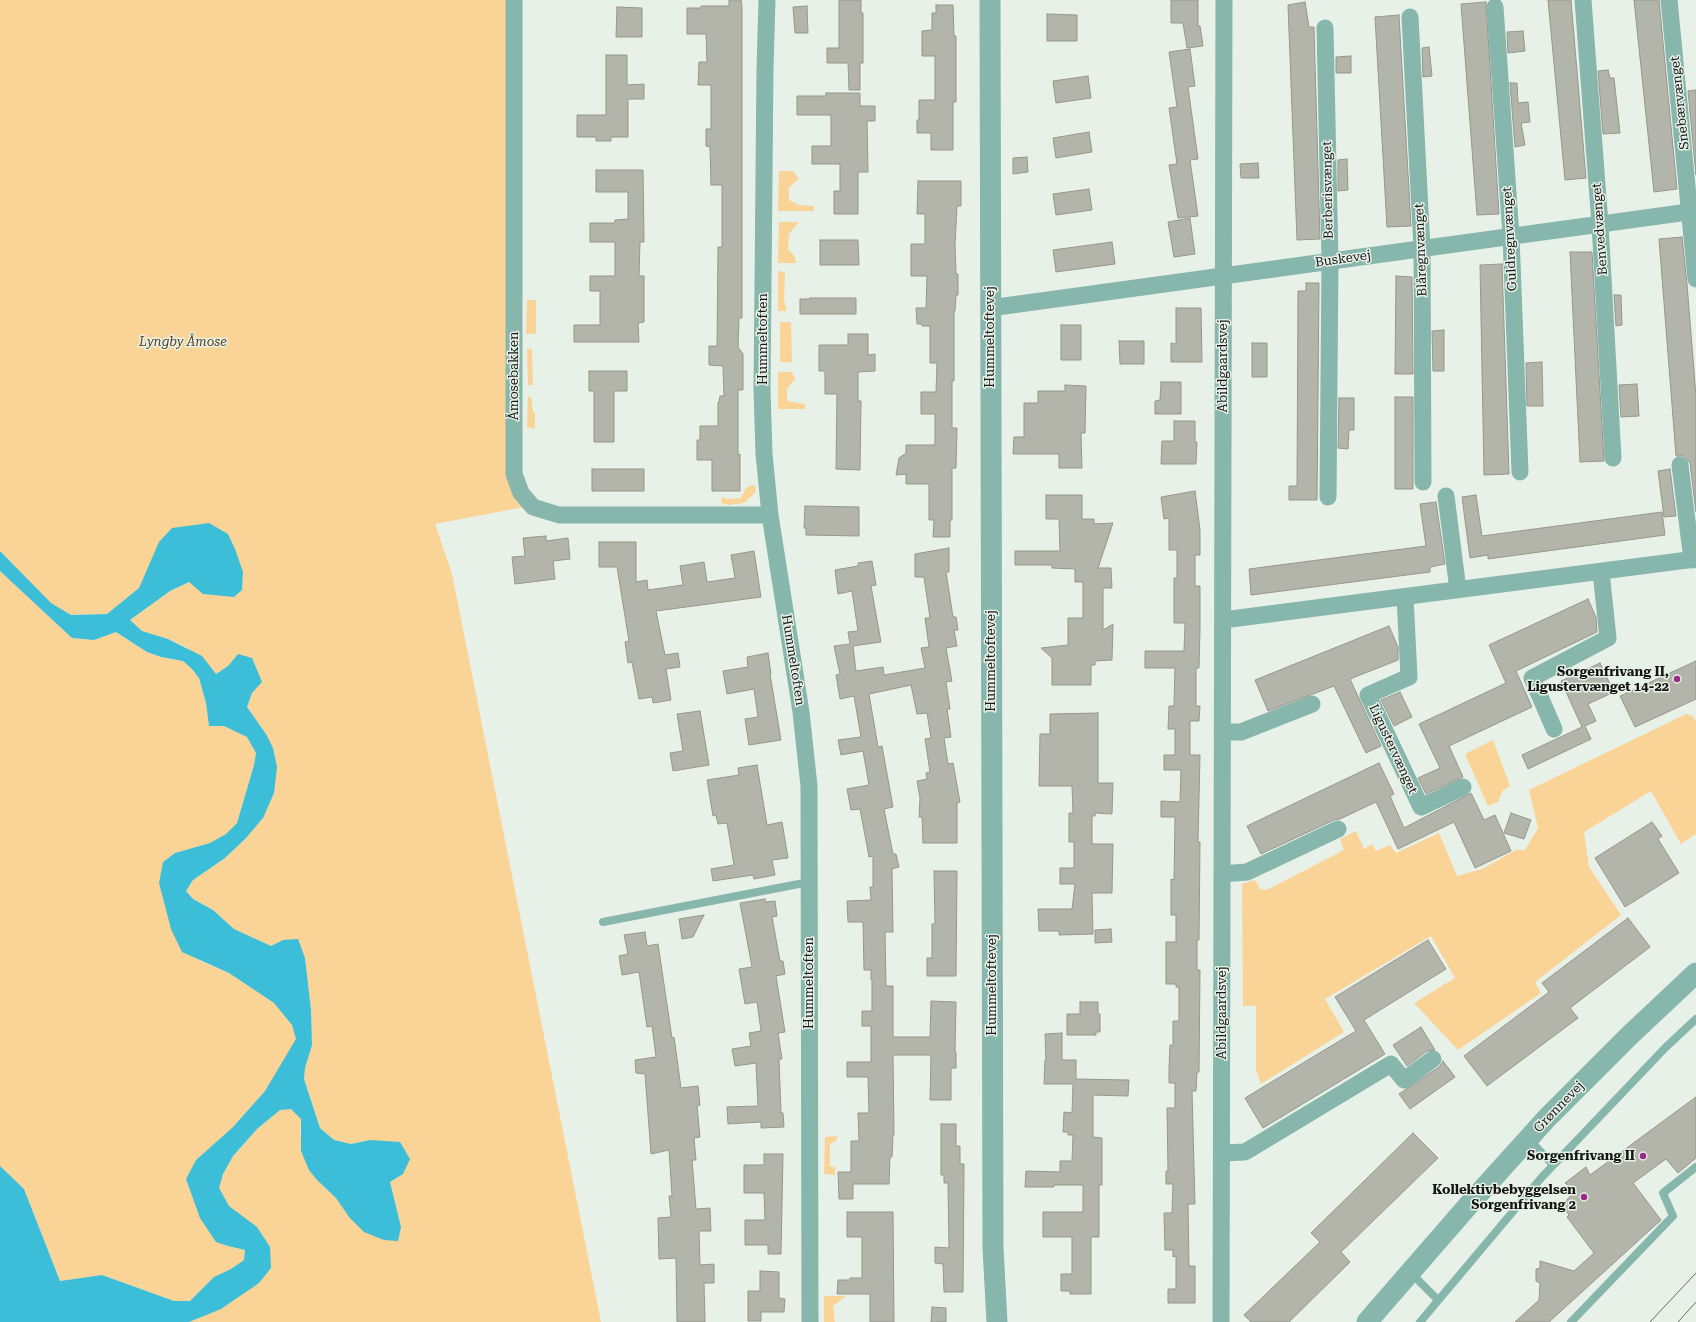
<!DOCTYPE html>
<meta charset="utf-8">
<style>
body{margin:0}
canvas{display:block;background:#e8f1e8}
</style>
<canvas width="1696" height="1322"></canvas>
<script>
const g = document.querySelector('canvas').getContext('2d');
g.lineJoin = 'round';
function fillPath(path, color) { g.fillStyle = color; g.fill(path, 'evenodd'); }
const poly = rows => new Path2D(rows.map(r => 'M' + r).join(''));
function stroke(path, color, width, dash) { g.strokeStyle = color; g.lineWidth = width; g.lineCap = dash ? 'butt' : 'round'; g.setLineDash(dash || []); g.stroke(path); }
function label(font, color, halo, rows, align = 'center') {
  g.font = font + ' "Roboto Serif",serif'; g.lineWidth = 3; g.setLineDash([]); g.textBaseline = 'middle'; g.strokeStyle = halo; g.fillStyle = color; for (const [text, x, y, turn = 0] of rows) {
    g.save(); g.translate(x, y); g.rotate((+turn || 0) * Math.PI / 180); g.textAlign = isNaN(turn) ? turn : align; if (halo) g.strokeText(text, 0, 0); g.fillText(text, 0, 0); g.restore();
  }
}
fillPath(poly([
 [0,0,508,0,508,466,524,507,435,524,452,574,601,1322,189,1322,204,1316,259,1283,236,1212,229,1206,218,1188,223,1174,233,1156,257,1129,280,1110,291,1108,301,1119,300,1132,317,1180,336,1198,349,1217,401,1227,390,1182,403,1174,370,1140,351,1144,334,1140,320,1128,304,1079,305,1068,312,1045,311,1010,305,958,283,940,271,946,234,929,213,910,193,899,186,891,193,880,225,858,246,838,263,818,266,734,247,707,252,693,238,654,228,666,216,674,209,666,186,647,168,639,142,631,130,620,170,591,189,582,234,597,242,590,243,572,148,570,139,588,107,614,71,615,50,603,0,551],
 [779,171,793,171,799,179,789,187,789,200,799,205,814,206,814,211,778,211],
 [779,222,799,222,789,234,788,249,795,257,796,263,778,263],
 [778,271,785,272,784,300,787,311,778,311],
 [527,300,536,300,536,334,526,334],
 [780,322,791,322,792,362,780,362],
 [527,349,532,349,533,385,528,385],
 [778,372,792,372,795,379,787,389,787,401,805,404,805,409,778,409],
 [528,397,531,397,533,411,535,413,535,429,529,428,527,426],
 [752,485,756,487,755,493,744,503,729,505,721,503,722,497,728,499,741,498,746,488],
 [0,571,72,638,94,640,116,632,147,652,161,657,183,661,192,669,199,678,206,703,209,725,224,726,247,737,256,753,254,765,237,823,226,834,210,843,175,853,163,862,200,961,229,973,274,1003,292,1025,297,1039,265,1091,233,1127,196,1160,228,1246,245,1250,244,1260,231,1269,214,1277,190,1301,174,1301,102,1275,60,1281,24,1189,0,1166],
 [1686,714,1693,716,1696,722,1696,834,1681,844,1651,791,1584,832,1589,867,1621,915,1535,982,1541,993,1458,1050,1414,1003,1455,978,1431,936,1325,999,1344,1032,1261,1084,1256,1070,1256,1006,1243,1006,1242,884,1255,880,1260,889,1267,890,1344,850,1340,839,1356,831,1364,849,1372,844,1376,851,1390,845,1396,853,1439,833,1457,876,1482,869,1516,850,1525,850,1538,828,1529,790],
 [1493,740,1510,786,1503,790,1498,802,1488,806,1465,754],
 [837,1136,837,1140,830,1144,830,1166,835,1167,835,1175,824,1174,825,1137],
 [824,1296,846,1296,833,1306,835,1322,824,1322]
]), '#fad396');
fillPath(poly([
 [209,523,228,534,235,549,243,572,242,590,234,597,203,594,189,582,170,591,130,620,142,631,168,639,202,656,216,674,228,666,238,654,252,658,262,682,252,693,247,707,266,734,273,748,277,767,274,793,263,818,246,838,225,858,193,880,186,891,193,899,213,910,234,929,271,946,283,940,298,939,305,958,311,1010,312,1045,305,1068,304,1079,320,1128,334,1140,351,1144,370,1140,400,1142,410,1159,403,1174,390,1182,401,1227,398,1241,384,1240,364,1232,349,1217,336,1198,317,1180,309,1170,301,1151,301,1119,291,1109,280,1110,257,1129,233,1156,223,1174,219,1188,229,1206,257,1227,270,1247,271,1268,259,1283,221,1309,189,1322,0,1322,0,1166,24,1189,60,1281,102,1275,174,1301,190,1301,214,1277,231,1269,244,1260,245,1250,228,1246,216,1242,200,1218,186,1179,196,1160,233,1127,265,1091,296,1039,292,1025,274,1003,229,973,182,952,171,929,159,883,163,862,175,853,210,843,226,834,237,823,254,765,256,753,247,737,224,726,209,726,206,703,199,678,192,669,183,661,161,657,147,652,116,632,94,640,72,638,0,571,0,551,51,603,71,615,107,614,139,588,159,542,172,528]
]), '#3cbdd8');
const building = poly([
 [729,0,741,0,742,6,742,318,739,318,738,347,743,354,743,390,738,390,738,455,740,454,740,491,712,491,712,460,697,460,697,440,700,440,700,426,718,426,718,402,719,402,720,396,724,396,723,366,709,365,709,346,717,346,718,247,722,247,722,185,711,185,710,147,706,146,706,129,711,129,711,85,698,85,699,62,707,62,706,34,687,34,687,8,701,8,701,6,729,6,729,0],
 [839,0,861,0,861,13,863,13,863,63,860,63,860,90,849,90,848,63,827,63,827,48,839,48,839,0],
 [1171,0,1198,0,1198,26,1200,26,1203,46,1187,48,1183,23,1171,23,1171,0],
 [1548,0,1571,0,1586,178,1565,180,1548,0],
 [1634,0,1659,0,1677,189,1654,192,1634,0],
 [1305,2,1309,27,1314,27,1320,239,1297,240,1288,5,1305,2],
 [1486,2,1499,214,1477,215,1461,4,1486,2],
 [936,5,953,5,954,36,956,36,956,102,953,102,953,150,931,150,931,133,917,133,917,120,919,120,919,100,935,100,935,56,922,56,922,31,932,30,932,13,936,13,936,5],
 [807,6,808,33,795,33,793,7,807,6],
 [617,7,642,8,642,37,616,37,617,7],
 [1047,14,1077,15,1077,41,1047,41,1047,14],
 [1399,15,1411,226,1387,227,1375,17,1399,15],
 [1523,31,1525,51,1508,53,1507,32,1523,31],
 [1429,47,1432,76,1423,77,1422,48,1429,47],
 [1190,49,1195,86,1188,87,1198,159,1190,160,1198,216,1178,218,1169,165,1177,164,1169,108,1177,107,1169,52,1190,49],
 [606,55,627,55,627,85,644,84,644,99,628,99,628,137,611,137,611,141,596,141,596,137,577,137,577,115,606,115,606,55],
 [1351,56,1351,73,1336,73,1336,57,1351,56],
 [1608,70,1610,78,1614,78,1620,133,1603,134,1598,71,1608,70],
 [1088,76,1091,98,1056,103,1053,81,1088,76],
 [1510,83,1517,83,1518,103,1528,102,1530,122,1521,123,1525,145,1515,147,1510,83],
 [1696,90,1696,175,1688,91,1696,90],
 [826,93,860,93,860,106,875,106,875,121,867,121,868,172,858,172,858,214,834,214,834,191,840,191,840,164,812,164,812,146,831,146,831,115,797,115,797,96,826,96,826,93],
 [1089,132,1092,152,1056,158,1053,138,1089,132],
 [1027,157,1028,172,1013,174,1013,158,1027,157],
 [1347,159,1348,190,1338,191,1338,160,1347,159],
 [1258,163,1259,178,1241,178,1240,164,1258,163],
 [596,170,643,170,644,242,640,242,639,276,644,276,644,322,638,323,639,342,574,342,574,325,600,325,600,291,590,291,590,276,615,276,615,242,590,242,590,223,615,223,615,220,628,219,628,192,596,192,596,170],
 [918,181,961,181,961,206,957,206,955,245,956,274,958,274,958,295,956,295,955,311,954,311,954,381,952,381,952,428,957,428,956,468,952,468,952,520,950,520,950,537,933,537,934,520,929,520,929,484,906,484,906,474,896,475,899,458,906,453,906,445,935,445,935,414,921,414,921,392,936,392,937,363,930,363,930,326,922,326,922,324,917,324,916,308,926,308,927,276,911,276,911,244,925,244,925,214,917,214,918,181],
 [1089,189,1092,210,1056,215,1053,194,1089,189],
 [1190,218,1195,254,1174,257,1168,222,1190,218],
 [1682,237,1687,284,1696,396,1696,512,1690,463,1684,456,1676,456,1659,239,1682,237],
 [820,240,858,240,859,265,820,265,820,240],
 [1112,242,1115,264,1056,272,1053,250,1112,242],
 [1570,252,1592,252,1604,461,1580,462,1570,252],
 [1502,264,1509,474,1484,475,1480,265,1502,264],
 [1396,276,1412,277,1413,374,1395,374,1396,276],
 [1306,283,1319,283,1317,500,1289,500,1289,486,1297,486,1298,291,1306,291,1306,283],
 [1614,295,1621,295,1622,325,1616,326,1614,295],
 [810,298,856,298,856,314,800,314,800,299,810,299,810,298],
 [1176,308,1201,308,1202,362,1171,362,1171,343,1176,344,1176,308],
 [1061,325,1081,325,1081,360,1061,360,1061,325],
 [1444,330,1444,371,1433,371,1432,331,1444,330],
 [848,334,868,334,868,355,875,354,875,371,858,372,858,401,861,401,860,470,836,469,837,394,825,394,825,371,819,371,819,345,848,345,848,334],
 [1119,341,1144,341,1144,364,1120,364,1119,341],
 [1252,343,1267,343,1267,377,1252,377,1252,343],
 [1542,362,1543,406,1527,406,1526,363,1542,362],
 [589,371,627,371,627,391,614,391,614,442,594,442,594,391,589,391,589,371],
 [1161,382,1181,382,1181,414,1155,414,1155,401,1160,400,1161,382],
 [1637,384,1639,416,1621,417,1619,385,1637,384],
 [1065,385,1086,386,1085,433,1081,433,1082,468,1059,468,1059,454,1013,454,1014,437,1024,437,1024,403,1038,403,1038,391,1065,391,1065,385],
 [1395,397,1413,397,1413,489,1395,489,1395,397],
 [1339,398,1354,398,1354,430,1349,430,1348,449,1338,448,1339,398],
 [1174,421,1195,421,1195,442,1197,442,1196,464,1161,464,1162,441,1174,441,1174,421],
 [592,469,644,469,644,491,592,491,592,469],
 [1670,469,1676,516,1664,517,1658,471,1670,469],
 [1195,491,1200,530,1200,555,1195,555,1195,586,1200,586,1200,629,1199,668,1196,668,1196,706,1200,706,1199,721,1190,721,1190,755,1200,755,1198,842,1200,842,1199,940,1197,940,1197,970,1200,970,1199,1072,1197,1072,1196,1091,1192,1091,1195,1204,1188,1204,1189,1266,1195,1266,1195,1303,1168,1303,1168,1289,1176,1289,1176,1256,1173,1257,1173,1250,1165,1250,1164,1213,1172,1213,1173,1184,1166,1184,1166,1171,1168,1171,1167,1108,1175,1108,1175,1083,1169,1083,1169,1068,1170,1045,1173,1045,1173,1021,1179,1021,1179,987,1176,987,1176,984,1166,984,1166,942,1176,942,1176,915,1171,915,1171,879,1174,880,1175,817,1161,817,1161,801,1180,802,1181,770,1164,770,1164,755,1175,755,1175,729,1168,729,1169,706,1174,706,1175,668,1145,668,1145,651,1184,651,1185,623,1174,623,1174,578,1177,578,1177,550,1169,550,1169,518,1164,519,1161,497,1195,491],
 [1046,495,1082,495,1082,519,1094,519,1094,524,1113,523,1098,568,1111,568,1112,588,1103,588,1103,630,1113,624,1112,660,1095,661,1095,665,1091,665,1091,685,1052,685,1052,658,1041,648,1068,645,1068,618,1083,618,1083,582,1075,582,1075,569,1052,568,1052,565,1015,565,1015,551,1060,551,1059,519,1046,519,1046,495],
 [1476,495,1482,536,1662,512,1665,535,1488,559,1488,555,1470,558,1462,497,1476,495],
 [1436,502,1445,564,1430,567,1430,572,1251,595,1249,569,1426,546,1420,504,1436,502],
 [805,506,859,507,859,536,806,535,806,528,804,528,805,506],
 [546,536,546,541,568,538,570,559,553,561,555,579,515,584,512,557,525,556,523,538,546,536],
 [599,542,636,542,636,582,647,580,648,590,683,585,680,566,704,562,707,582,735,578,731,555,754,551,761,597,656,611,665,655,678,653,680,667,666,669,671,700,653,703,652,697,639,699,632,662,628,663,625,642,629,641,617,567,599,567,599,542],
 [949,548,949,572,946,572,953,617,956,617,958,630,954,630,957,646,946,648,952,681,946,682,950,709,947,709,951,737,944,738,948,764,953,763,960,802,957,803,957,843,923,843,922,817,919,817,920,798,917,781,927,779,926,773,930,772,925,739,931,738,927,713,917,714,911,685,869,694,878,747,882,746,893,807,884,809,893,854,896,854,899,867,892,869,893,932,885,932,886,986,893,986,893,1037,930,1037,931,1001,956,1002,955,1052,956,1052,956,1068,951,1068,951,1100,930,1100,931,1055,893,1055,894,1135,893,1135,892,1157,890,1157,889,1184,853,1184,853,1199,839,1199,838,1172,851,1172,851,1141,859,1141,858,1113,869,1113,868,1077,847,1077,847,1062,871,1062,871,1026,862,1026,862,1011,872,1011,872,980,871,980,871,970,864,970,863,922,848,922,847,901,871,900,870,887,873,887,873,856,869,857,860,809,851,810,847,789,869,785,863,751,841,755,838,740,861,737,854,696,840,699,836,675,840,674,834,646,850,644,848,632,858,631,852,591,838,594,835,570,858,566,858,563,872,561,876,585,871,586,881,642,853,646,856,671,883,667,884,675,925,668,921,648,929,647,925,618,930,618,924,577,915,577,915,554,949,548],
 [1588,599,1596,617,1597,632,1516,671,1532,707,1449,746,1463,777,1426,794,1418,778,1440,768,1419,724,1506,683,1489,645,1588,599],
 [1389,626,1398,647,1398,660,1350,679,1381,746,1366,753,1334,686,1268,711,1255,680,1389,626],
 [768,653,771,674,770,674,781,740,749,745,745,719,758,717,754,689,727,694,723,671,748,667,747,657,768,653],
 [1696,661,1696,699,1635,727,1620,696,1696,661],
 [1600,663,1614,692,1588,704,1596,721,1585,726,1591,739,1528,769,1522,755,1582,727,1561,681,1600,663],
 [1400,692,1412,717,1394,726,1381,700,1400,692],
 [700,711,709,765,673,771,670,753,683,751,677,714,700,711],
 [1098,713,1098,783,1113,783,1112,814,1095,813,1095,816,1092,816,1092,844,1113,844,1112,893,1092,893,1093,934,1059,935,1059,931,1039,931,1038,909,1072,909,1075,884,1060,884,1060,868,1074,868,1074,842,1069,842,1069,813,1073,813,1072,786,1039,786,1040,734,1050,734,1050,714,1098,713],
 [1379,763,1394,794,1390,796,1404,828,1471,793,1484,820,1495,815,1511,851,1475,868,1454,822,1398,849,1376,802,1340,819,1334,820,1261,854,1247,826,1379,763],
 [757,765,767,825,782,822,788,858,772,860,775,875,754,879,753,875,713,881,711,869,734,865,727,823,718,824,716,815,713,816,707,780,739,775,738,768,757,765],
 [1511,813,1531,820,1524,839,1504,833,1511,813],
 [1652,822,1662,836,1658,839,1679,873,1625,907,1595,858,1652,822],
 [934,871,957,871,956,976,927,976,927,958,932,958,932,924,935,924,934,871],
 [765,899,765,902,775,901,777,916,772,917,780,961,783,961,785,974,776,976,785,1032,778,1033,782,1059,779,1059,781,1113,783,1113,784,1127,761,1128,761,1122,728,1124,727,1107,758,1106,756,1063,735,1066,732,1049,751,1046,749,1033,761,1031,757,1002,745,1004,739,969,752,967,740,903,765,899],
 [704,915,693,937,682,939,679,919,704,915],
 [1628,918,1650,947,1570,1008,1578,1018,1487,1086,1464,1056,1549,992,1542,983,1628,918],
 [1111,929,1112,942,1095,943,1095,930,1111,929],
 [645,932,647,946,658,944,672,1038,674,1037,681,1088,698,1086,700,1105,697,1106,700,1137,694,1138,696,1160,692,1160,696,1209,710,1208,711,1231,699,1231,700,1265,714,1264,714,1283,704,1283,705,1322,677,1322,676,1258,659,1259,658,1218,671,1217,669,1196,672,1196,669,1150,651,1154,645,1074,636,1073,635,1060,656,1057,652,1026,647,1027,639,972,622,975,619,956,628,954,624,935,645,932],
 [1428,940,1446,969,1364,1020,1385,1054,1263,1128,1245,1098,1356,1031,1335,997,1428,940],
 [1080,1002,1098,1002,1098,1014,1100,1014,1100,1032,1096,1032,1096,1035,1067,1035,1067,1014,1080,1014,1080,1002],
 [1421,1027,1435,1050,1427,1051,1407,1066,1393,1045,1421,1027],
 [1062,1033,1062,1060,1076,1060,1076,1079,1129,1080,1128,1096,1093,1095,1093,1137,1102,1138,1102,1185,1099,1185,1099,1237,1091,1237,1091,1294,1070,1294,1070,1291,1061,1291,1061,1274,1072,1274,1072,1237,1043,1237,1043,1212,1083,1212,1083,1185,1054,1185,1054,1187,1025,1187,1026,1171,1060,1172,1060,1161,1072,1161,1073,1135,1068,1135,1068,1132,1063,1132,1064,1112,1072,1113,1073,1084,1044,1084,1045,1060,1046,1060,1045,1034,1062,1033],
 [1443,1061,1455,1077,1410,1109,1399,1094,1439,1067,1443,1061],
 [1696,1097,1696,1158,1678,1173,1666,1159,1633,1183,1661,1220,1549,1322,1515,1322,1539,1300,1540,1283,1536,1281,1536,1269,1540,1268,1540,1261,1574,1271,1594,1253,1567,1217,1569,1215,1562,1205,1575,1191,1565,1183,1586,1167,1590,1175,1696,1097],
 [941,1124,956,1124,956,1146,960,1146,960,1164,964,1164,963,1292,944,1292,943,1264,935,1263,935,1247,949,1248,948,1183,944,1183,944,1175,941,1175,941,1124],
 [1413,1133,1438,1158,1341,1252,1350,1262,1289,1322,1251,1322,1244,1315,1320,1242,1311,1233,1413,1133],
 [764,1154,783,1154,781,1254,768,1254,768,1245,745,1245,745,1220,765,1220,764,1193,744,1193,744,1165,764,1165,764,1154],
 [847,1212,893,1212,894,1322,870,1322,870,1294,837,1294,838,1280,850,1280,850,1278,862,1278,862,1237,847,1237,847,1212],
 [760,1271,779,1272,779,1298,785,1299,784,1312,761,1312,761,1321,748,1321,748,1291,760,1291,760,1271],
 [932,1307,946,1308,946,1322,931,1322,932,1307]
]);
fillPath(building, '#b3b5aa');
stroke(building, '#96978c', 1);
stroke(poly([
 [603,922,809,882],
 [1529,1139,1553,1165],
 [1410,1272,1438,1300],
 [1420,1322,1542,1177,1666,1047,1696,1019],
 [1571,1322,1673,1216,1663,1193,1696,1167]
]), '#87b6ac', 8);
stroke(poly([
 [514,0,514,474,521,493,533,507,559,515,770,515],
 [767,0,765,68,762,390,764,454,770,515,801,712,809,786,810,1322],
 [1583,0,1600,224,1613,458],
 [1669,0,1696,279],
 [1495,7,1511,236,1520,472],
 [1410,17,1422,249,1423,482],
 [1325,28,1330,261,1328,497],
 [990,308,1696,211],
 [1680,465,1692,560],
 [1446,496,1458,590],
 [1405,597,1409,677,1368,695,1421,807,1463,787],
 [1223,620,1696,559],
 [1554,729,1532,678,1608,638,1601,572],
 [1222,732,1241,732,1312,704],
 [1222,874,1247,872,1338,829],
 [1222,1153,1245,1152,1391,1064,1404,1080,1433,1059],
 [1221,1322,1224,0]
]), '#87b6ac', 17);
stroke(poly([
 [990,0,993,1248,997,1322],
 [1367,1322,1473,1200,1547,1118,1629,1036,1696,973]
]), '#87b6ac', 21);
stroke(poly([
 [1650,1322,1696,1273],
 [1678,1322,1696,1302]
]), '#676c67', 1);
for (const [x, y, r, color] of [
 [1677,679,4,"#9b2a88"],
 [1643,1156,4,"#9b2a88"],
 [1584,1197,4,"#9b2a88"]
]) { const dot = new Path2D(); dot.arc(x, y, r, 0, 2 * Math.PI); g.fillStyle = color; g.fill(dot); stroke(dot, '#e8f1e8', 1.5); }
label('13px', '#131613', '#e8f1e8', [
 ["Snebærvænget",1680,103,-96],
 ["Berberisvænget",1328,190,-91],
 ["Benvedvænget",1600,229,-94],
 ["Guldregnvænget",1510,239,-93],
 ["Blåregnvænget",1421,250,-92],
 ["Buskevej",1343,259,-8],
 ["Hummeltoftevej",990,337,-90],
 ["Hummeltoften",763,339,-90],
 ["Abildgaardsvej",1223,366,-90],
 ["Åmosebakken",514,376,-90],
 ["Hummeltoften",793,660,81],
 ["Hummeltoftevej",991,661,-90],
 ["Ligustervænget",1393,749,65],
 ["Hummeltoften",809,983,-90],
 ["Hummeltoftevej",992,985,-90],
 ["Abildgaardsvej",1222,1013,-90],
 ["Grønnevej",1559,1107,-46]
]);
label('italic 13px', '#56411f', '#e8f1e8', [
 ["Lyngby Åmose",183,342]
]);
label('bold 13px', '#131613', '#e8f1e8', [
 ["Sorgenfrivang II,",1669,672],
 ["Ligustervænget 14-22",1669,687],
 ["Sorgenfrivang II",1635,1156],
 ["Kollektivbebyggelsen",1576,1190],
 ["Sorgenfrivang 2",1576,1205]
], 'right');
</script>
